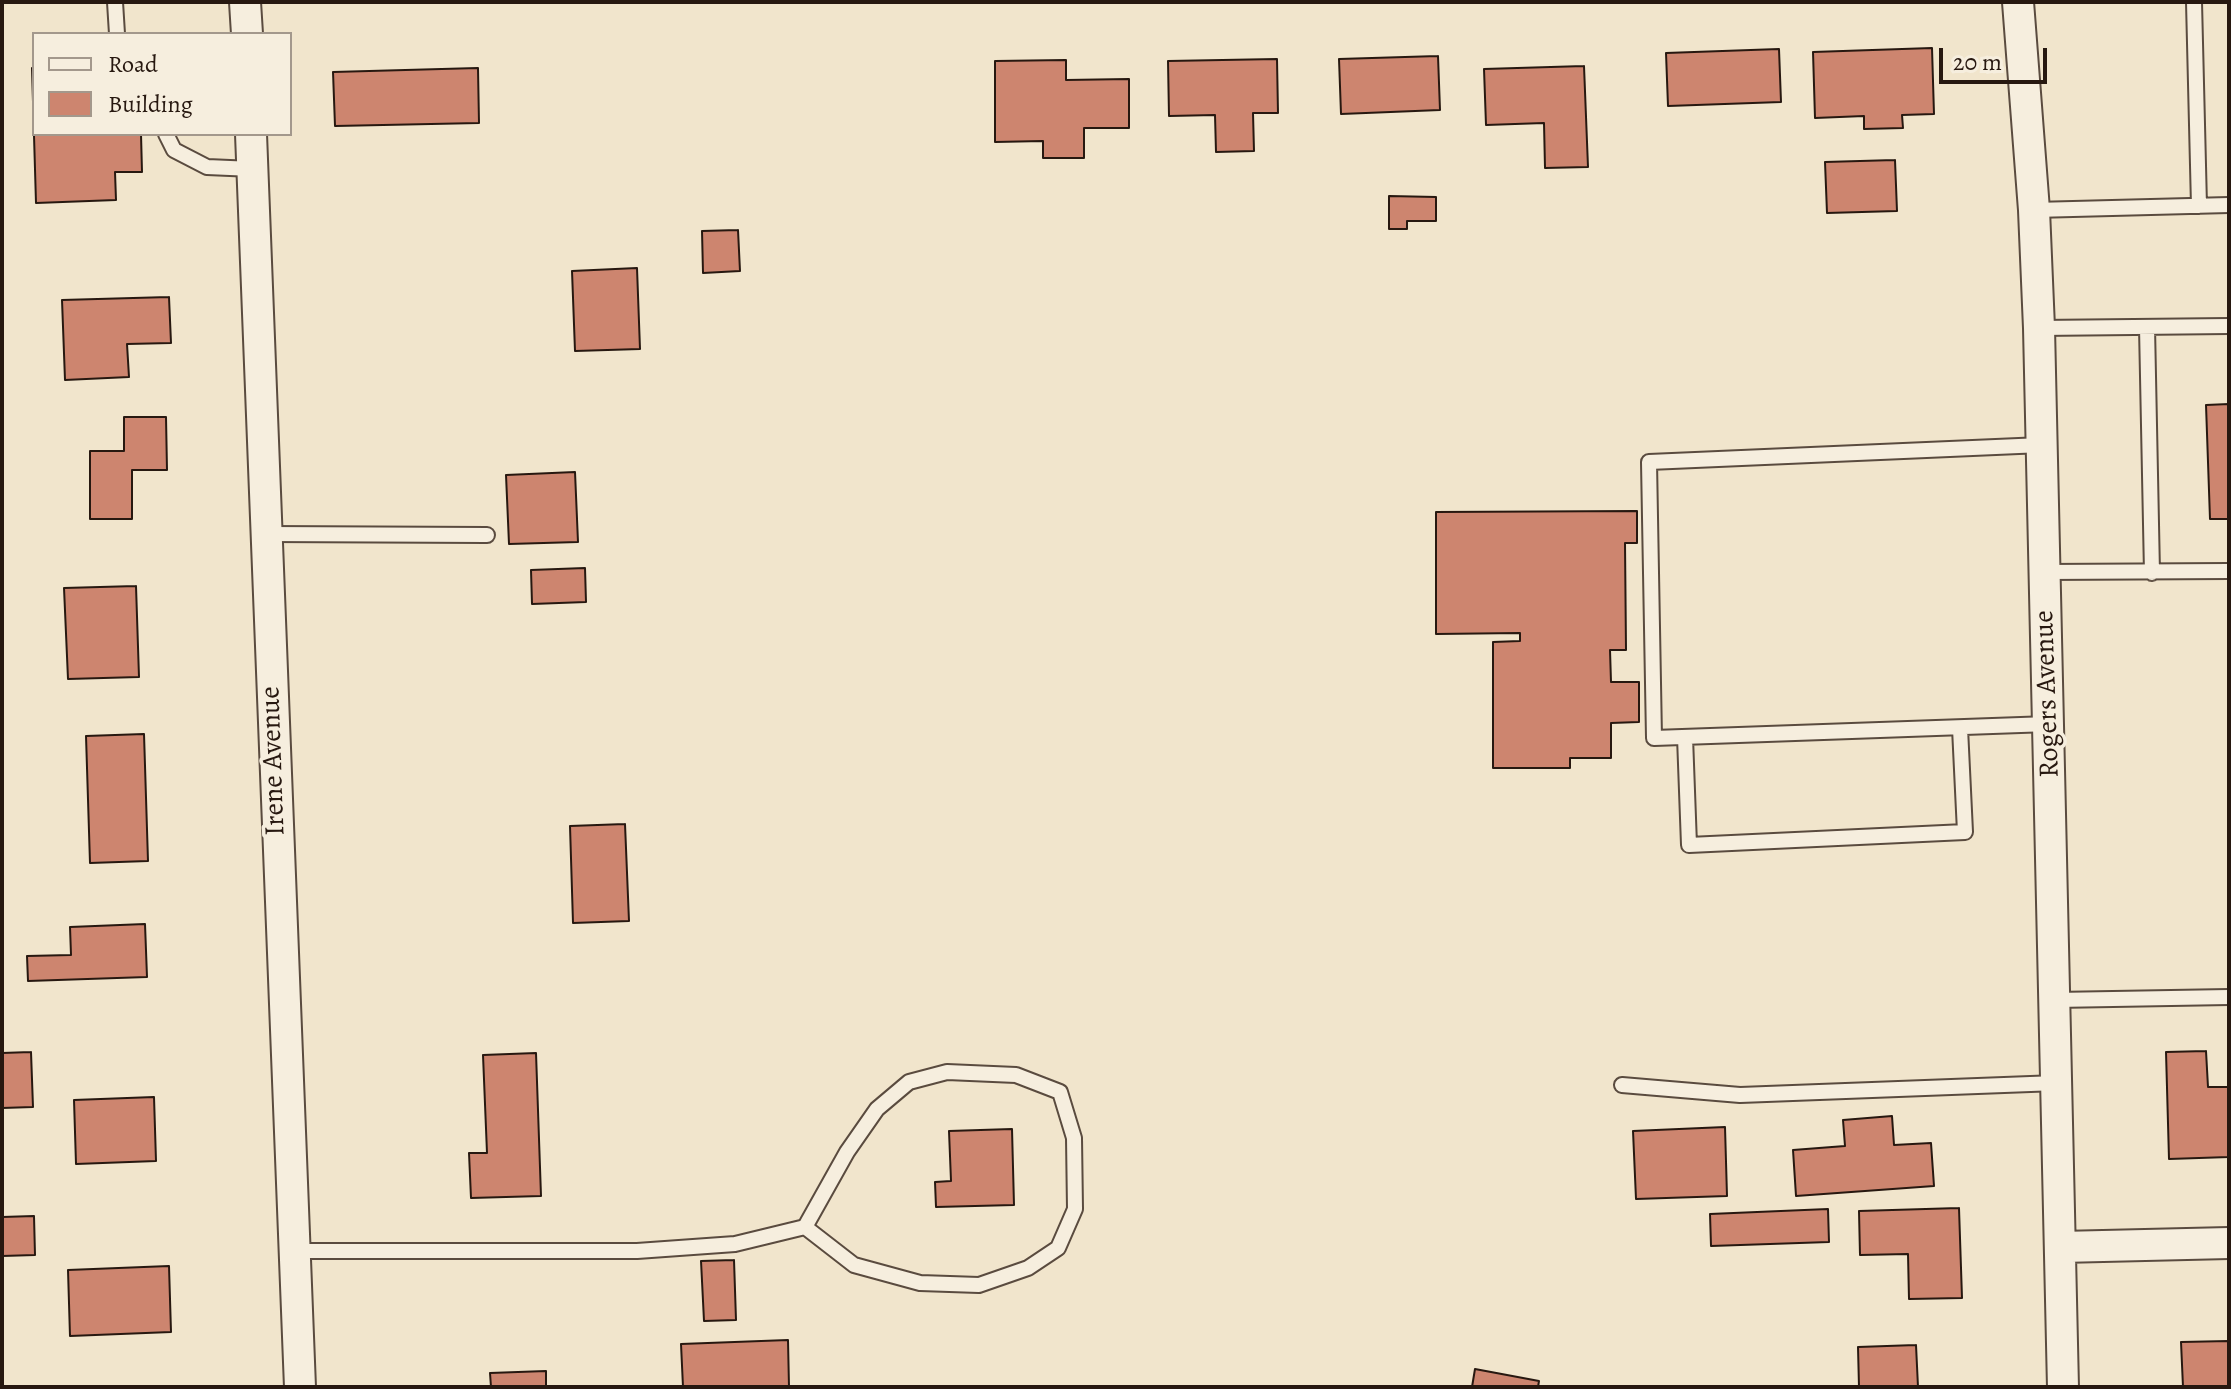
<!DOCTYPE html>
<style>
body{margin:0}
#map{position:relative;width:2231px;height:1389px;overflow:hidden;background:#f1e5cc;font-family:Alegreya,serif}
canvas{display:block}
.frame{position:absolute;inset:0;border:4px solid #271810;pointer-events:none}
.legend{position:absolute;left:32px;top:32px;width:260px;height:104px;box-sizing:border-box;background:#f6eede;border:2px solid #a3988c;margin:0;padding:10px 14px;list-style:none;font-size:24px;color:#271810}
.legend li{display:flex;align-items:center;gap:16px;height:40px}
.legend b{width:40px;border:2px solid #a3988c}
.scale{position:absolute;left:1939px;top:48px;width:108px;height:36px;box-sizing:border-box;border:4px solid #271810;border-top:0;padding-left:10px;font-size:24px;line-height:28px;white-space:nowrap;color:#271810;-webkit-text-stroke:6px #f6eede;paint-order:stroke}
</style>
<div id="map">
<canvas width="2231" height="1389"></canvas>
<div class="frame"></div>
<ul class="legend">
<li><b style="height:10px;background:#f6eede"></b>Road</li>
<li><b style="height:22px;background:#cd856f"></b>Building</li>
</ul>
<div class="scale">20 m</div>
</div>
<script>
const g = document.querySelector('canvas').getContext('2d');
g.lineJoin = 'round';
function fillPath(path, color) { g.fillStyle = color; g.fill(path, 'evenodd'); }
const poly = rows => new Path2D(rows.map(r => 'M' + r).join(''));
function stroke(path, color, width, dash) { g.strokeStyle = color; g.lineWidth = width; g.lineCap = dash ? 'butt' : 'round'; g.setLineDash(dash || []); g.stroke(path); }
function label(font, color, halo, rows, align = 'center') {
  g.font = font + ' Alegreya,serif'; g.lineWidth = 7; g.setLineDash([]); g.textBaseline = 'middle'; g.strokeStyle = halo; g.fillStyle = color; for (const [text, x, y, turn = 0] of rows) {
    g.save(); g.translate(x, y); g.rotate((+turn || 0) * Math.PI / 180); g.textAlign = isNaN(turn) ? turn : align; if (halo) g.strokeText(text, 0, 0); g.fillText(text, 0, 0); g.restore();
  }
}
const building = poly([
 [1932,48,1934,114,1902,115,1903,128,1864,129,1864,116,1815,118,1813,52,1932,48],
 [1779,49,1781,102,1668,106,1666,53,1779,49],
 [1438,56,1440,110,1341,114,1339,59,1438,56],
 [1277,59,1278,113,1253,113,1254,151,1216,152,1215,115,1169,116,1168,61,1277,59],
 [1066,60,1066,80,1129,79,1129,128,1084,128,1084,158,1043,158,1043,141,995,142,995,61,1066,60],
 [1584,66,1588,167,1545,168,1544,123,1486,125,1484,69,1584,66],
 [32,68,34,68,34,134,141,134,142,172,115,172,116,200,36,203,32,68],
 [478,68,479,123,335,126,333,72,478,68],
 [1895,160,1897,211,1827,213,1825,162,1895,160],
 [1389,196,1436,197,1436,221,1407,221,1407,229,1389,229,1389,196],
 [738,230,740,271,703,273,702,231,738,230],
 [637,268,640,349,575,351,572,271,637,268],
 [169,297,171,343,127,344,129,377,65,380,62,300,169,297],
 [2229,404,2229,519,2210,519,2206,405,2229,404],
 [124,417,166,417,167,470,132,470,132,519,90,519,90,451,124,451,124,417],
 [575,472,578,542,509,544,506,475,575,472],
 [1637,511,1637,543,1625,543,1626,650,1610,650,1611,682,1639,682,1639,722,1611,723,1611,758,1570,758,1570,768,1493,768,1493,642,1520,641,1520,633,1436,634,1436,512,1637,511],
 [585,568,586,602,532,604,531,570,585,568],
 [136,586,139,677,68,679,64,588,136,586],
 [144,734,148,861,90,863,86,736,144,734],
 [625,824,629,921,573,923,570,826,625,824],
 [145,924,147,977,28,981,27,956,71,955,70,927,145,924],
 [2206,1051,2208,1087,2229,1087,2229,1157,2169,1159,2166,1052,2206,1051],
 [31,1052,33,1107,2,1108,2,1053,31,1052],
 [536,1053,541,1196,471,1198,469,1153,487,1153,483,1055,536,1053],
 [154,1097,156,1161,76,1164,74,1100,154,1097],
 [1892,1116,1894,1145,1931,1143,1934,1186,1796,1196,1793,1150,1845,1146,1843,1120,1892,1116],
 [1725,1127,1727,1196,1636,1199,1633,1131,1725,1127],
 [1012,1129,1014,1205,936,1207,935,1182,951,1181,949,1131,1012,1129],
 [1959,1208,1962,1298,1909,1299,1908,1254,1860,1255,1859,1211,1959,1208],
 [1828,1209,1829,1242,1711,1246,1710,1214,1828,1209],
 [34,1216,35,1255,2,1256,2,1217,34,1216],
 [734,1260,736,1320,704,1321,701,1261,734,1260],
 [169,1266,171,1332,70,1336,68,1270,169,1266],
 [788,1340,789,1387,683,1387,681,1344,788,1340],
 [2229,1341,2229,1387,2183,1387,2181,1342,2229,1341],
 [1916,1345,1918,1387,1859,1387,1858,1347,1916,1345],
 [1475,1369,1539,1381,1538,1387,1472,1387,1475,1369],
 [546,1371,546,1387,491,1387,490,1373,546,1371]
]);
fillPath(building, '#cd856f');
stroke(building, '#271810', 2);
const service = poly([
 [115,2,117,34],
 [2194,2,2199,206],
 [166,134,174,150,207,167,253,169],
 [2034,210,2229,205],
 [2147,327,2152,573],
 [2039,328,2229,326],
 [2042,445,1649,462,1654,738,2049,724],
 [266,534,487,535],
 [2045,572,2229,571],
 [1685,737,1689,845,1965,832,1960,728],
 [2055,1000,2229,997],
 [1622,1085,1740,1095,2057,1083],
 [295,1251,637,1251,735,1244,805,1227,847,1152,877,1109,909,1082,947,1072,1016,1075,1060,1092,1074,1138,1075,1209,1058,1248,1028,1268,979,1285,920,1283,854,1265,805,1227]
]);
const minor = poly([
 [245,2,247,34],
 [2018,2,2034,210,2039,328,2063,1387],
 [251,134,300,1387],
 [2061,1247,2229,1243]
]);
stroke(service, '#5a4b3f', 18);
stroke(minor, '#5a4b3f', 34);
stroke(service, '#f6eede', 14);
stroke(minor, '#f6eede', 30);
label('28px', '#271810', '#f6eede', [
 ["Rogers Avenue",2048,694,-92],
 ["Irene Avenue",274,761,-92]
]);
</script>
